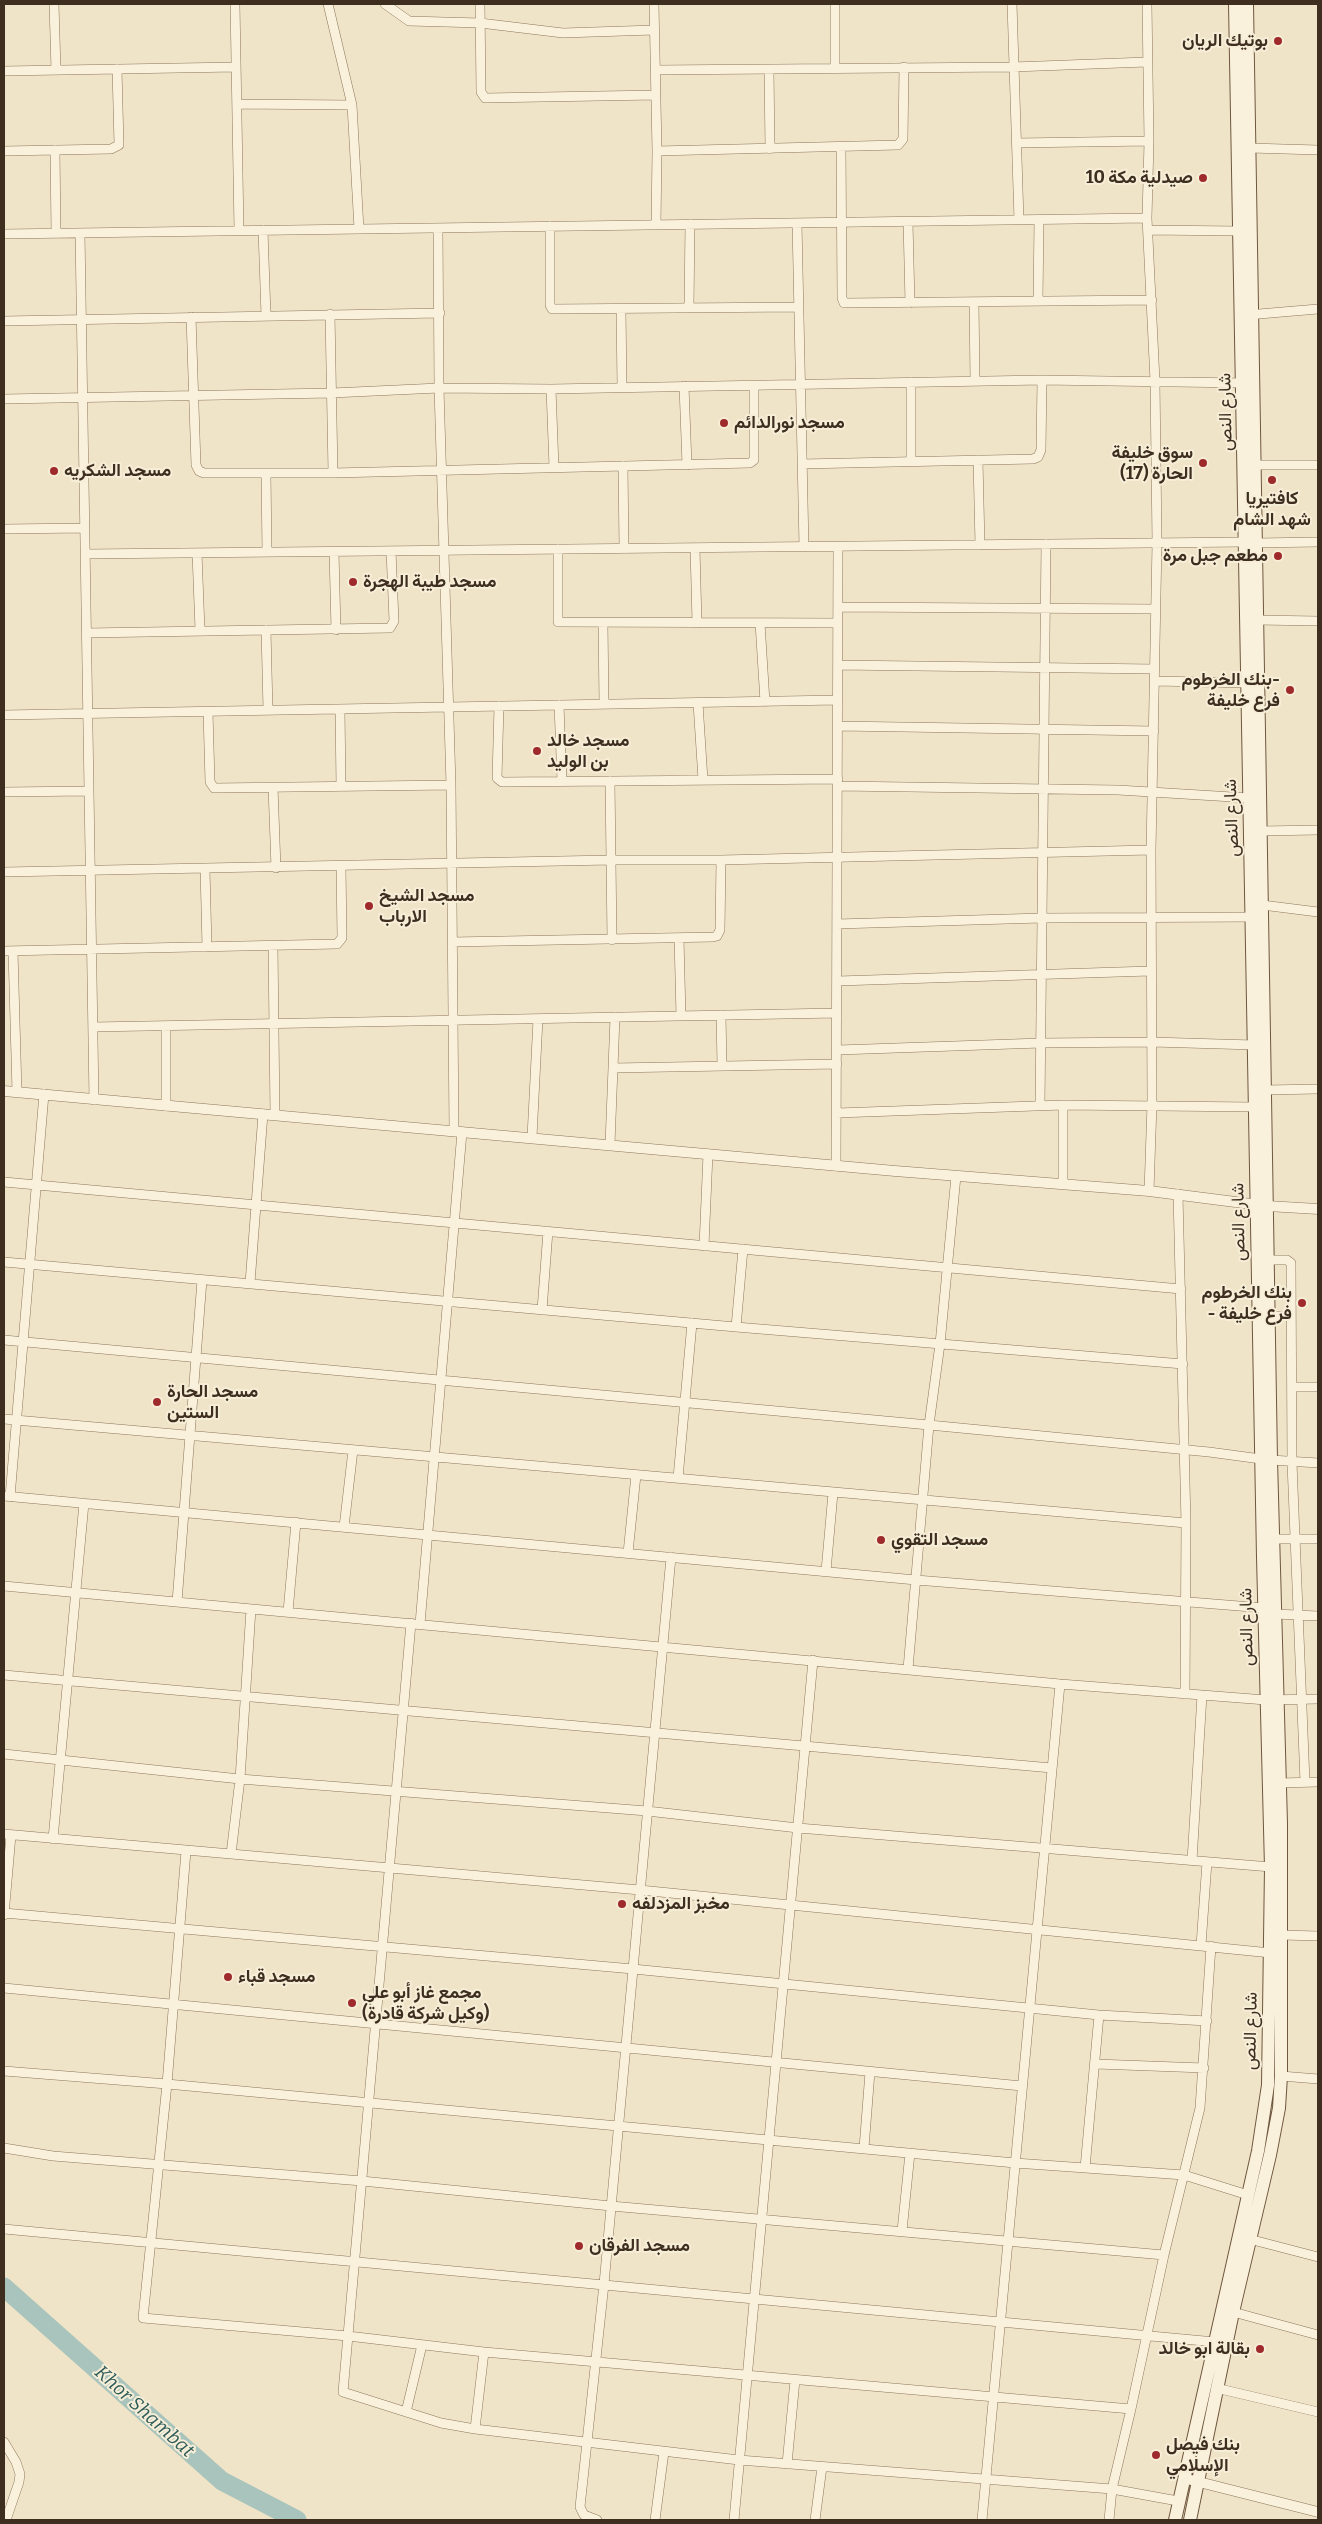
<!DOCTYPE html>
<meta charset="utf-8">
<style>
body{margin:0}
#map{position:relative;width:1322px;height:2524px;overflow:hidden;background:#f0e4c8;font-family:Bitter,serif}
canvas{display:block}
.frame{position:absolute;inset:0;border:5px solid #3d2e20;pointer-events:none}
</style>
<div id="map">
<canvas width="1322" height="2524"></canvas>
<div class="frame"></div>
</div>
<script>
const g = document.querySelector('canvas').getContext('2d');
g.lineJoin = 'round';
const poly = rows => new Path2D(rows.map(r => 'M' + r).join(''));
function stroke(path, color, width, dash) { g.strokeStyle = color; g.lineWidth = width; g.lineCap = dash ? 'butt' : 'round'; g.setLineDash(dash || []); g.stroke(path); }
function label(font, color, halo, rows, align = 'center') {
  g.font = font + ' Bitter,Vazirmatn,serif'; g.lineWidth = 4; g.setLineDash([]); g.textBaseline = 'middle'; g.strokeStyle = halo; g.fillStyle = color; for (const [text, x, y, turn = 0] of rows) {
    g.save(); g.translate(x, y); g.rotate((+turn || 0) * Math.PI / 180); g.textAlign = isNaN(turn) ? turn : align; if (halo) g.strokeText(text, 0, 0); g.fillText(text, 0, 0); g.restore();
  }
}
stroke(poly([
 [4,2287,222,2481,297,2520]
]), '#a9c4bc', 19);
const minor = poly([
 [54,4,56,70],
 [235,4,239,230],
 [328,4,352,105,359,229],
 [385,4,409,21,480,23,563,33,654,30],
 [480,4,481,92,485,98,656,95],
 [654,4,657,151,656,225],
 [835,4,835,68],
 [1012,4,1019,220],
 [1147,4,1149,141,1147,218,1155,381,1157,543,1151,850,1152,1104,1149,1191],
 [655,70,1013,67,1147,62],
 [769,70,770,149],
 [4,71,236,67],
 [237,104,352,105],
 [1016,143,1149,141],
 [841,147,842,298,844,303,1152,300],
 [1250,148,1318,150],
 [55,150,56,233],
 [4,151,111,149,119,145,117,69],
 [657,151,898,145,903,139,904,67],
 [908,222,910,303],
 [797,223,804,547],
 [550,226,550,305,552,309,799,307],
 [438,228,439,388,451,785,454,1131],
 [263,230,266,316],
 [1148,230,1239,231],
 [80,233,94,1100],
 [4,234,1147,218],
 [1038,301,1039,220],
 [974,302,975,381],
 [689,307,690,224],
 [621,310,622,387],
 [330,314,333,473],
 [1247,315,1318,309],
 [191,317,196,465,199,471,204,473,333,473,750,463,754,460,754,385],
 [4,321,440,313],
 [911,382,911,461],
 [684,386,687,465],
 [551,389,554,467],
 [4,399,332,393,439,388,551,389,1042,380,1243,383],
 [978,460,980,545],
 [802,464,1033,459,1038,457,1041,450,1042,380],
 [1255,465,1318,465],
 [623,466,624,549],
 [266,474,267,552],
 [4,529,85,528],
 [1256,543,1318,542],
 [695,548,697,623],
 [558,549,558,622,838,623],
 [334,552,336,630],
 [197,553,200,630],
 [85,554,1245,542],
 [838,607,1156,609],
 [1257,620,1318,621],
 [603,623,604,704],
 [760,623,765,702],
 [266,630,268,710],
 [86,633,390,628,394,621,391,551],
 [838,665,1155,669],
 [1155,681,1247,683],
 [698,703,703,780],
 [559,705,562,781],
 [499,706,497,778,502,782,838,779],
 [340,709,341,787],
 [208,712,210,782,214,788,451,785],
 [4,715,838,700],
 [838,726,1154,731],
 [610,781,612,940],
 [838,786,1118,790,1249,798],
 [273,787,276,868],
 [4,792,89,791],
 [1261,831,1318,830],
 [205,869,207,947],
 [4,872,611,860,721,860,1151,850],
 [1262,905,1318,912],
 [837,924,1042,918,1257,917],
 [679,938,681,1016],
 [452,942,713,937,717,936,720,930,721,860],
 [273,946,275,1115],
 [4,951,337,944,342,938,341,867],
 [13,951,17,1092],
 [838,981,1150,971],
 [721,1015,722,1066],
 [166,1026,166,1106],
 [93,1027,837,1013],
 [838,1050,1041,1043,1152,1042,1254,1045],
 [613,1068,837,1064],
 [1266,1090,1318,1089],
 [1040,1105,1046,544],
 [837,1113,1063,1105,1255,1107],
 [532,1137,538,1019],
 [610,1144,615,1017],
 [836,1166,838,547],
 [4,1182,1181,1289],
 [1063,1184,1063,1105],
 [1178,1194,1186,1523,1185,1694],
 [704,1246,708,1154],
 [1268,1260,1287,1260,1291,1263,1292,1463,1305,1782],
 [4,1262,736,1327,1183,1364],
 [250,1283,263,1114],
 [542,1310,548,1231],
 [1270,1316,1290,1316],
 [736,1327,743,1249],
 [4,1340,929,1425,1209,1452,1261,1459],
 [1292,1387,1318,1387],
 [4,1419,1186,1523],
 [1271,1460,1318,1463],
 [678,1478,692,1323],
 [4,1496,916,1580,1264,1608],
 [10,1497,44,1094],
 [344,1527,353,1450],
 [1274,1539,1318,1539],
 [628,1553,636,1475],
 [826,1571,833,1493],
 [4,1586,1060,1684,1266,1700,1318,1699],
 [177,1602,202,1280],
 [288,1612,296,1522],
 [1275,1614,1318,1616],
 [411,1623,343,2392,441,2423,475,2429,739,2460,1112,2489,1178,2501],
 [420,1624,462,1132],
 [908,1669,929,1425,940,1344,956,1176],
 [4,1675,1052,1768],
 [4,1754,240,1779,647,1811,798,1828,1271,1867],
 [1280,1783,1318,1782],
 [4,1834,640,1890,1271,1953],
 [53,1839,84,1503],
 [186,1851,167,2084,143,2318,348,2336,484,2352,1131,2409,1164,2255,1200,2108,1211,1946],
 [231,1854,240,1779,251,1609],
 [1192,1861,1202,1695],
 [4,1913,633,1969,1099,2015,1207,2021],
 [4,1915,11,1835],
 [1282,1935,1318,1936],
 [1201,1945,1207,1862],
 [4,1988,1022,2086],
 [1096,2064,1204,2068],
 [4,2071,167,2084,1015,2163,1184,2175,1248,2195],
 [1281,2076,1318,2079],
 [4,2148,53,2156,362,2181,611,2206,1164,2255],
 [864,2148,870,2072],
 [1085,2168,1099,2015],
 [4,2229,1215,2342],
 [902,2231,910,2153],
 [1249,2239,1318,2257],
 [1233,2312,1318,2335],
 [1216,2388,1318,2412],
 [406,2412,422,2345],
 [475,2429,484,2352],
 [4,2442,16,2462,20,2474,19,2482,6,2520],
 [787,2464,795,2380],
 [597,2520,584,2515,580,2507,604,2284,671,1557],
 [655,2520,664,2452],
 [734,2520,813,1660],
 [815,2520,822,2467],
 [982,2520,1060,1684],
 [1109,2520,1112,2489,1131,2409]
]);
const tertiary = poly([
 [4,1091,895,1171,1149,1191,1267,1206,1318,1209],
 [1191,2480,1318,2512]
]);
const secondary = poly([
 [1175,2520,1258,2151,1268,2085,1271,1867,1263,1557,1235,4],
 [1190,2520,1233,2312,1270,2155,1279,2108,1281,2076,1281,1824,1271,1460,1247,4]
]);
stroke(minor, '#8d765c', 10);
stroke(tertiary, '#8d765c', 11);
stroke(secondary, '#6f573f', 14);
stroke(minor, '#faf1dc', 9);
stroke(tertiary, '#faf1dc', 10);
stroke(secondary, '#faf1dc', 12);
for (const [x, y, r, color] of [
 [1278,41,5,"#9e2a2b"],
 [1203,178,5,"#9e2a2b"],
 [724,423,5,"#9e2a2b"],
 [1203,463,5,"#9e2a2b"],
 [54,471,5,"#9e2a2b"],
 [1272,480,5,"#9e2a2b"],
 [1278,556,5,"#9e2a2b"],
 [353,582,5,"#9e2a2b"],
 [1290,690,5,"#9e2a2b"],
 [537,751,5,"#9e2a2b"],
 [369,906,5,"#9e2a2b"],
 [1302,1303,5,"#9e2a2b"],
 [157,1402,5,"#9e2a2b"],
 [881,1540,5,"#9e2a2b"],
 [622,1904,5,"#9e2a2b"],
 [228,1977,5,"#9e2a2b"],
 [352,2003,5,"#9e2a2b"],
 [579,2246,5,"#9e2a2b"],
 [1260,2349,5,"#9e2a2b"],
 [1156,2455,5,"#9e2a2b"]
]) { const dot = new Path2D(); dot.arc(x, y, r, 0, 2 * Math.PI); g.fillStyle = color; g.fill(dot); stroke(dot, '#f7eed8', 2); }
label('bold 18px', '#3d2e20', '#f7eed8', [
 ["بوتيك الريان",1268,41,"right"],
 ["صيدلية مكة 10",1193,178,"right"],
 ["مسجد نورالدائم",734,423],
 ["سوق خليفة",1193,453,"right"],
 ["الحارة (17)",1193,474,"right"],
 ["مسجد الشكريه",64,471],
 ["كافتيريا",1272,499,"center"],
 ["شهد الشام",1272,520,"center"],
 ["مطعم جبل مرة",1268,556,"right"],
 ["مسجد طيبة الهجرة",363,582],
 ["بنك الخرطوم-",1280,680,"right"],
 ["فرع خليفة",1280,701,"right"],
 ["مسجد خالد",547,741],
 ["بن الوليد",547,762],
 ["مسجد الشيخ",379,896],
 ["الارباب",379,917],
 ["بنك الخرطوم",1292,1293,"right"],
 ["- فرع خليفة",1292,1314,"right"],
 ["مسجد الحارة",167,1392],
 ["الستين",167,1413],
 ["مسجد التقوي",891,1540],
 ["مخبز المزدلفه",632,1904],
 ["مسجد قباء",238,1977],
 ["مجمع غاز أبو علي",362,1993],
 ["(وكيل شركة قادرة)",362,2014],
 ["مسجد الفرقان",589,2246],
 ["بقالة ابو خالد",1250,2349,"right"],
 ["بنك فيصل",1166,2445],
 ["الإسلامي",1166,2466]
], 'left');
label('18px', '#3d2e20', '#f7eed8', [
 ["شارع النص",1226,412,-91],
 ["شارع النص",1232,818,-92],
 ["شارع النص",1239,1222,-91],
 ["شارع النص",1247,1627,-91],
 ["شارع النص",1251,2031,-89]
]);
label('italic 19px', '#2f5d5a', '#f7eed8', [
 ["Khor Shambat",144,2412,42]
]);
</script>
